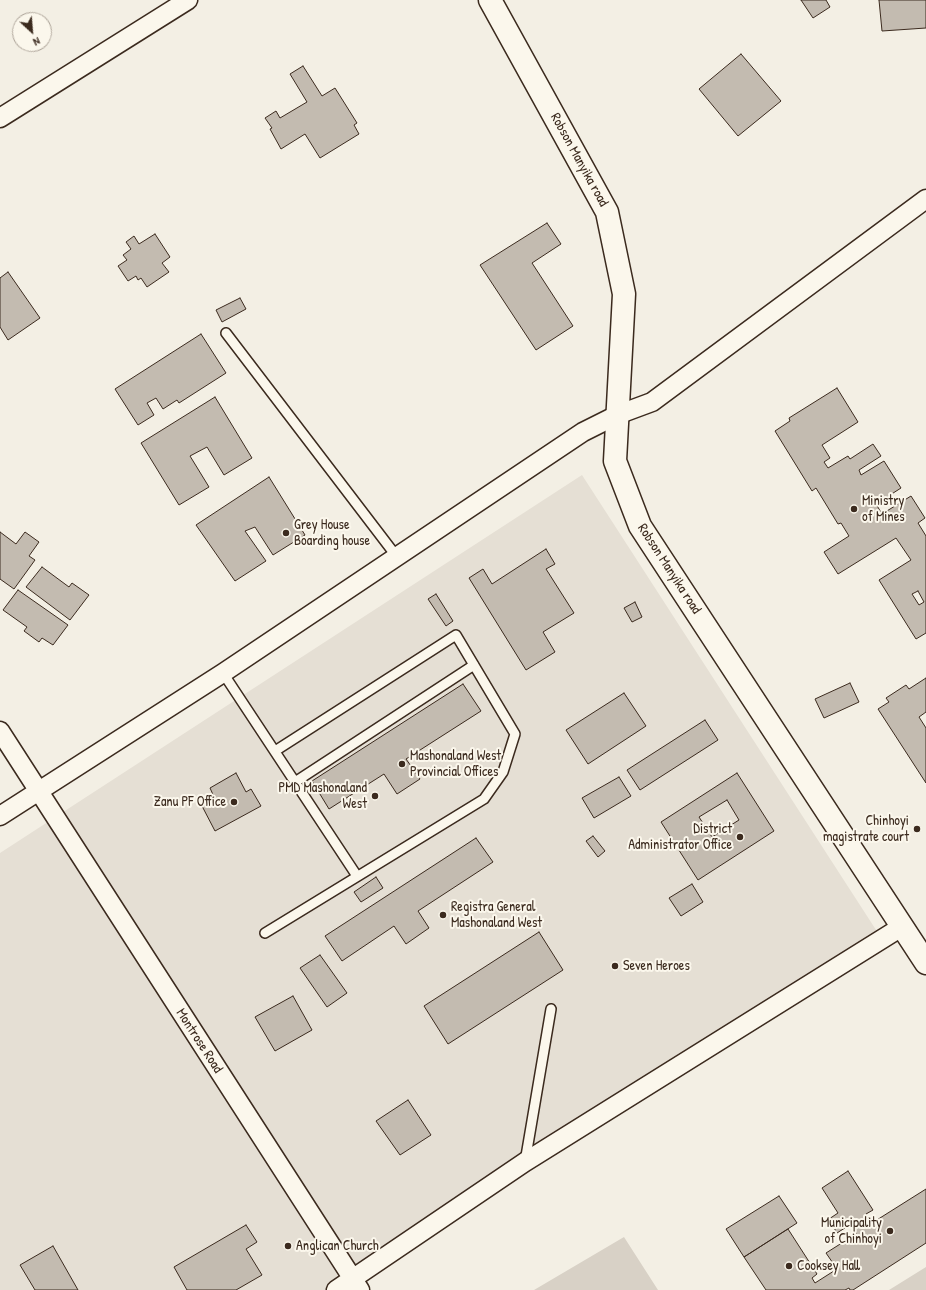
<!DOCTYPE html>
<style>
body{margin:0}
#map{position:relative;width:926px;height:1290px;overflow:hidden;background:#f3efe4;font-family:"Patrick Hand",sans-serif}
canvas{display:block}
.north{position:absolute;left:12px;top:12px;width:40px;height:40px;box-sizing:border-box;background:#fbf7ec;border:1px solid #aea59a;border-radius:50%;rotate:154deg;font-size:11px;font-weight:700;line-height:16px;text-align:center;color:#3b2a1e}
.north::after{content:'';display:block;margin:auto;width:14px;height:18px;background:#3b2a1e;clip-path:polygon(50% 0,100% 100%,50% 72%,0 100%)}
</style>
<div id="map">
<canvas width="926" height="1290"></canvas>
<div class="north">N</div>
</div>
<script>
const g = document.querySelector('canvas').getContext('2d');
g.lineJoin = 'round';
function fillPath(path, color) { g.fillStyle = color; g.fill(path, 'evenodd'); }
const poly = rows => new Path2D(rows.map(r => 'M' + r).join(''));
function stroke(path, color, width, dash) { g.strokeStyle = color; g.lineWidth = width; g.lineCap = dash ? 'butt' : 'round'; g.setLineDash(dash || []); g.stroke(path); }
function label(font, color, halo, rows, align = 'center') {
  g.font = font + ' "Patrick Hand",sans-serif'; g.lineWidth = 4; g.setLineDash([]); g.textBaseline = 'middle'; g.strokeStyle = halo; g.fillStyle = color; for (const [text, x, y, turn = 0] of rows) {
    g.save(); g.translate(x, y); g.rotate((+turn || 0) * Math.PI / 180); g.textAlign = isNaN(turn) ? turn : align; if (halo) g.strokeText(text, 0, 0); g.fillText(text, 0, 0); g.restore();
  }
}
fillPath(poly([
 [582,475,878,933,338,1276,346,1290,0,1290,0,853]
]), '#e5dfd4');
fillPath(poly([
 [624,1237,658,1290,534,1290],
 [926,1267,926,1290,889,1290]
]), '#d8d1c6');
const building = poly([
 [801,0,826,0,830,7,813,18,801,0],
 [879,0,926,0,926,28,882,31,879,0],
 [741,54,781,101,738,136,699,89,741,54],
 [303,66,322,96,335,88,357,123,354,125,359,134,320,158,305,134,281,149,270,129,272,128,265,118,276,111,280,118,307,102,290,74,303,66],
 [547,223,561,244,532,263,573,326,536,350,480,265,547,223],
 [155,234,170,257,162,263,169,272,147,287,141,278,138,280,136,276,128,281,118,266,127,260,123,255,131,249,126,242,134,236,139,244,155,234],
 [8,272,40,318,8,340,0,327,0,278,8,272],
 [240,298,246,309,222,322,216,310,240,298],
 [201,334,226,373,179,403,177,400,163,409,156,398,147,403,154,415,138,425,115,389,201,334],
 [837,388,858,422,822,445,830,458,824,462,828,468,848,456,850,459,873,444,881,456,859,470,861,475,884,461,901,488,876,504,882,514,911,496,925,518,918,523,926,536,926,633,916,639,879,580,911,560,896,538,838,574,824,552,849,536,841,523,838,524,816,488,812,491,775,431,790,421,789,418,837,388],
 [918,591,924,602,919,605,912,594,918,591],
 [215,397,252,458,224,475,207,447,190,456,209,487,179,505,141,443,215,397],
 [269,477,305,535,273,555,255,527,245,531,266,561,235,581,196,525,269,477],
 [0,532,16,544,25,532,39,542,29,556,35,560,14,589,0,579,0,532],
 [546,549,555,564,546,569,574,613,543,632,555,652,526,670,469,578,483,569,492,584,546,549],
 [42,567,69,587,72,583,89,595,70,620,26,587,42,567],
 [18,590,68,625,53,645,42,638,39,642,24,631,27,627,3,610,18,590],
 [436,594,453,621,446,626,428,599,436,594],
 [635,602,642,617,632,622,624,608,635,602],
 [926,678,926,712,919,717,926,728,926,783,878,709,889,702,886,698,906,685,909,689,926,678],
 [850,683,859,702,824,718,815,699,850,683],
 [463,684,481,711,406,759,420,779,397,794,384,774,329,809,312,781,463,684],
 [624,693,646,726,588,764,566,730,624,693],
 [705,720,718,740,640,790,627,770,705,720],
 [236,773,246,792,251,789,261,806,215,831,202,806,215,799,210,788,236,773],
 [737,773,774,831,698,880,661,822,737,773],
 [727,800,739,820,712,837,699,817,727,800],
 [619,777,631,796,594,818,582,798,619,777],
 [593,836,605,851,598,857,586,841,593,836],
 [476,838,493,862,418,911,429,928,406,944,394,926,342,961,325,936,476,838],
 [376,877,383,888,361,902,354,892,376,877],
 [692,884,703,902,681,916,669,898,692,884],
 [539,932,563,970,448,1044,424,1006,539,932],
 [320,955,347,993,327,1007,300,968,320,955],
 [293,996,312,1030,275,1051,255,1017,293,996],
 [408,1100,431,1135,400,1155,376,1121,408,1100],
 [848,1171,873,1210,866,1214,872,1223,926,1189,926,1243,853,1290,850,1290,849,1288,845,1290,766,1290,744,1257,788,1229,817,1274,812,1278,815,1283,837,1269,826,1253,856,1234,851,1224,837,1233,829,1219,838,1213,822,1188,848,1171],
 [779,1196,797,1223,744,1257,726,1229,779,1196],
 [246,1225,257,1242,246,1249,262,1275,236,1290,187,1290,174,1267,246,1225],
 [53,1246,78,1290,35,1290,20,1265,53,1246]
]);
fillPath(building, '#c3bbb0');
stroke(building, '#3b2a1e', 1);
const service = poly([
 [226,333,397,557],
 [223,673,357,876],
 [295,782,474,665],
 [265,933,484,799,503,772,515,734,456,635,275,751],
 [525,1162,551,1009]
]);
const minor = poly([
 [0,118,188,0],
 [0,731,360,1290],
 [0,816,223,673,583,432,617,415,652,402,926,199],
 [336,1290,525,1162,903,926]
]);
const tertiary = poly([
 [490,0,607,212,624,294,615,461,640,526,926,963]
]);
stroke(service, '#3b2a1e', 12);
stroke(minor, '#3b2a1e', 21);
stroke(tertiary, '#3b2a1e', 25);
stroke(service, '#fbf7ec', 9);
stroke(minor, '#fbf7ec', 18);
stroke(tertiary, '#fbf7ec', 22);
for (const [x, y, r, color] of [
 [854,509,4,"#3b2a1e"],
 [286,533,4,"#3b2a1e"],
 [402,764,4,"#3b2a1e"],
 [375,796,4,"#3b2a1e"],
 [234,802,4,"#3b2a1e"],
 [917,829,4,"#3b2a1e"],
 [740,837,4,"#3b2a1e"],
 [443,915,4,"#3b2a1e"],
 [615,966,4,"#3b2a1e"],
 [890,1231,4,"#3b2a1e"],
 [288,1246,4,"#3b2a1e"],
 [789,1266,4,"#3b2a1e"]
]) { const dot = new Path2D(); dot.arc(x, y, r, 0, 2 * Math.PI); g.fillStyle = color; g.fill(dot); stroke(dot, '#fbf7ec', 1.5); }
label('14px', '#3b2a1e', '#fbf7ec', [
 ["Robson Manyika road",579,160,61],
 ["Robson Manyika road",669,569,57],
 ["Montrose Road",199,1041,57]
]);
label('14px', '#3b2a1e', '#fbf7ec', [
 ["Ministry",862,501],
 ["of Mines",862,517],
 ["Grey House",294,525],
 ["Boarding house",294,541],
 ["Mashonaland West",410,756],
 ["Provincial Offices",410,772],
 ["PMD Mashonaland",367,788,"right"],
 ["West",367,804,"right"],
 ["Zanu PF Office",226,802,"right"],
 ["Chinhoyi",909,821,"right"],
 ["magistrate court",909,837,"right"],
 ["District",732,829,"right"],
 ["Administrator Office",732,845,"right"],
 ["Registra General",451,907],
 ["Mashonaland West",451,923],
 ["Seven Heroes",623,966],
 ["Municipality",882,1223,"right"],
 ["of Chinhoyi",882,1239,"right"],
 ["Anglican Church",296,1246],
 ["Cooksey Hall",797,1266]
], 'left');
</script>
